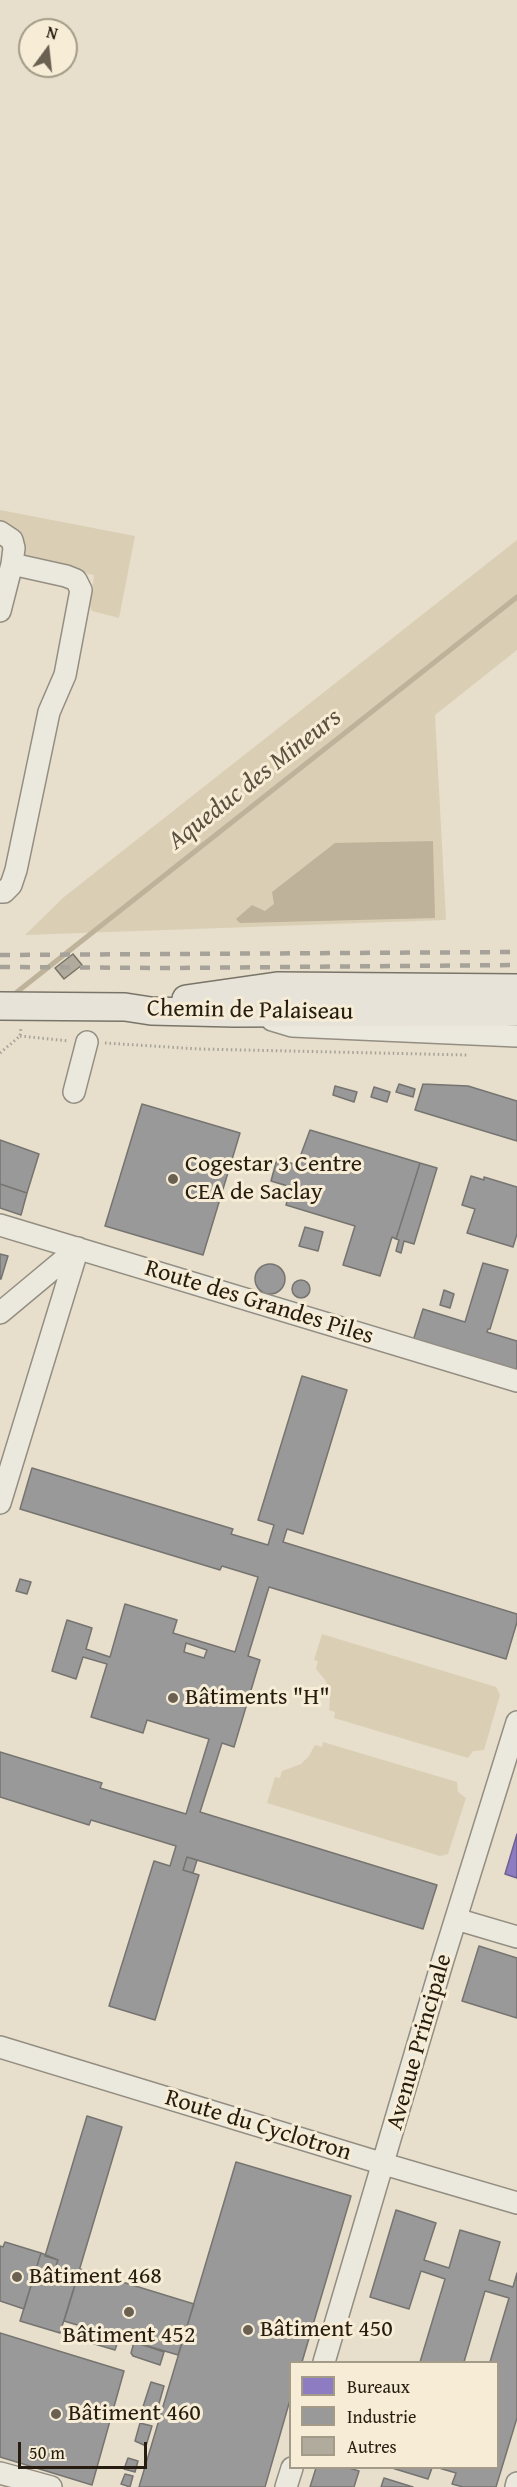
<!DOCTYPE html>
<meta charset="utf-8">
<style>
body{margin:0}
#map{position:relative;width:517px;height:2487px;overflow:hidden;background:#e7dfcc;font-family:"Gentium Book Plus",serif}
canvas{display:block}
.legend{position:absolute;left:289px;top:2361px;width:210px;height:108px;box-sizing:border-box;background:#f7edd6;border:2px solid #a39a87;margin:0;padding:8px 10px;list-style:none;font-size:18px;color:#261d10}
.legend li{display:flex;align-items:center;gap:12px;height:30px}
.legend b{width:30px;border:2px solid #a39a87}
.north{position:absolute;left:18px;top:18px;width:60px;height:60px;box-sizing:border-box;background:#f7edd6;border:2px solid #a39a87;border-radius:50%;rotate:15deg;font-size:16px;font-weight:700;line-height:24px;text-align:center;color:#261d10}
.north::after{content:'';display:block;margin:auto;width:21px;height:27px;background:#6a6152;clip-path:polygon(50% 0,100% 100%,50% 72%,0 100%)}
.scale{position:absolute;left:18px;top:2442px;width:129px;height:27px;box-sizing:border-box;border:3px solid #261d10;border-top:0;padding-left:8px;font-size:18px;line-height:21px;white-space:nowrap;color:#261d10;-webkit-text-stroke:4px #f7edd6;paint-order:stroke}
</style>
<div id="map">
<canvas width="517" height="2487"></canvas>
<ul class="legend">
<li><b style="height:16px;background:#8e7cc3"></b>Bureaux</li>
<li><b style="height:16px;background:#999"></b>Industrie</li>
<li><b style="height:16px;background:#b1ab9e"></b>Autres</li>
</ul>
<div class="north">N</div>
<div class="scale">50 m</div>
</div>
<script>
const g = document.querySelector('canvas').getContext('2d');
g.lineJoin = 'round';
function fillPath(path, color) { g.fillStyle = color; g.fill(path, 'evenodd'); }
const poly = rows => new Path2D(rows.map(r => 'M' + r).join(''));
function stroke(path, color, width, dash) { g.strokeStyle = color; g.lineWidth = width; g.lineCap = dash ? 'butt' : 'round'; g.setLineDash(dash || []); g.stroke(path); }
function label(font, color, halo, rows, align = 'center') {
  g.font = font + ' "Gentium Book Plus",serif'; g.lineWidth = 6; g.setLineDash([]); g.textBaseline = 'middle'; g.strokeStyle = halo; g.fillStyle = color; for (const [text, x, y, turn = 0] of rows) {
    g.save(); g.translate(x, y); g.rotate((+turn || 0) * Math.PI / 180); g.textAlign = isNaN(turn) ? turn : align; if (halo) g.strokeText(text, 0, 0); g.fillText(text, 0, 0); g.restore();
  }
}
fillPath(poly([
 [0,510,135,536,119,618,92,611,90,606,94,575,26,560,20,553,18,546,20,533,0,529],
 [517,540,517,650,435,715,446,920,25,935,64,897],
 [322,1634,496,1687,500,1695,484,1750,473,1751,468,1758,334,1718,335,1712,329,1710,330,1698,326,1681,316,1669,318,1661,314,1660],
 [323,1742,457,1782,458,1792,466,1798,448,1854,440,1856,267,1803,275,1777,280,1778,282,1771,301,1764,309,1756,315,1745,322,1747]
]), '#dacfb5');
fillPath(poly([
 [433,841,435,918,240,923,236,919,252,905,265,911,274,904,272,892,335,843]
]), '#beb39a');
const offices = poly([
 [517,1834,517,1878,505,1874,517,1834]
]);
fillPath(offices, '#8e7cc3');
stroke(offices, '#6f608d', 1.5);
const industry = poly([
 [399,1084,415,1089,413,1097,396,1092,399,1084],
 [423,1084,468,1086,517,1101,517,1141,415,1110,423,1084],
 [335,1086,357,1092,354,1102,333,1095,335,1086],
 [374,1087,390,1092,387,1102,371,1097,374,1087],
 [142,1104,240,1133,203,1255,105,1226,142,1104],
 [310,1130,420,1163,396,1239,392,1237,380,1276,343,1265,355,1226,286,1205,291,1187,271,1181,277,1159,297,1165,310,1130],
 [0,1140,39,1154,27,1193,0,1184,0,1140],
 [420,1163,437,1168,414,1244,404,1241,401,1253,396,1251,399,1240,396,1239,420,1163],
 [471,1176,484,1180,484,1177,517,1187,517,1234,513,1247,467,1233,475,1209,462,1205,471,1176],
 [0,1184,27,1193,21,1215,0,1208,0,1184],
 [305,1227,323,1232,318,1251,299,1246,305,1227],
 [0,1254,8,1256,1,1279,0,1279,0,1254],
 [483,1263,508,1270,490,1329,488,1329,487,1332,517,1341,517,1373,413,1341,423,1309,465,1322,483,1263],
 '255 1279a15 15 0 1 1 30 0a15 15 0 1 1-30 0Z',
 '292 1289a9 9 0 1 1 18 0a9 9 0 1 1-18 0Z',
 [444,1290,454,1294,450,1308,440,1305,444,1290],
 [302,1376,347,1390,303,1534,287,1529,283,1542,517,1614,517,1622,506,1659,269,1587,248,1656,260,1660,234,1747,222,1743,200,1812,437,1885,423,1929,187,1857,183,1870,199,1875,155,2020,109,2006,154,1861,170,1866,176,1846,91,1820,89,1825,0,1797,0,1752,102,1783,100,1788,186,1814,209,1739,147,1720,143,1733,91,1717,107,1664,83,1657,76,1679,52,1671,67,1620,92,1628,86,1649,110,1657,125,1604,177,1620,173,1633,235,1652,258,1577,222,1566,220,1570,20,1509,32,1468,233,1529,231,1534,268,1545,274,1525,258,1520,302,1376],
 [20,1579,31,1582,27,1594,16,1591,20,1579],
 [186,1643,207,1650,204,1658,184,1652,186,1643],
 [187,1857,197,1860,193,1873,183,1870,187,1857],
 [479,1946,517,1958,517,2018,462,2001,479,1946],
 [87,2116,122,2127,76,2281,53,2274,58,2260,45,2256,87,2116],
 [236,2162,351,2196,302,2362,290,2362,290,2400,265,2487,139,2487,236,2162],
 [396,2210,436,2223,424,2260,449,2268,460,2230,500,2242,489,2280,513,2287,517,2273,517,2418,496,2487,463,2487,452,2484,456,2473,439,2468,498,2468,498,2362,490,2362,509,2298,485,2291,464,2362,420,2362,445,2279,421,2271,409,2309,370,2297,396,2210],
 [5,2242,41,2253,24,2309,0,2301,0,2246,3,2247,5,2242],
 [41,2253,58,2260,53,2274,76,2281,60,2333,20,2321,41,2253],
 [80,2269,194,2304,178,2355,64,2321,80,2269],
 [78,2325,119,2338,115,2350,74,2338,78,2325],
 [0,2333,124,2371,92,2485,0,2457,0,2333],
 [134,2342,164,2352,160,2365,133,2356,131,2353,134,2342],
 [151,2382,164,2386,154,2421,140,2416,151,2382],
 [140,2423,152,2426,146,2446,135,2441,140,2423],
 [128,2458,138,2461,135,2472,124,2469,128,2458],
 [316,2468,349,2468,359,2471,354,2487,310,2487,316,2468],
 [392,2468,432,2468,428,2479,392,2468],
 [125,2474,133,2476,130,2487,121,2484,125,2474],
 [384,2478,413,2487,381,2487,384,2478]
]);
fillPath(industry, '#999');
stroke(industry, '#767470', 1.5);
stroke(poly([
 [17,992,517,597]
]), '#beb39a', 5);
const building = poly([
 [73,954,82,965,64,979,55,968,73,954]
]);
fillPath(building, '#b1ab9e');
stroke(building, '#797468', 1.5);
const minor = poly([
 [0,532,12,540,14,548,12,564,0,611],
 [0,892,4,892,11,885,16,870,49,712,65,675,81,590,76,580,66,576,12,564],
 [272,1020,292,1026,517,1036],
 [74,1092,87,1042],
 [0,1225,517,1381],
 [0,1313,78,1248],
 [0,1503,78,1248],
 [456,1919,517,1937],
 [0,2047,384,2164,517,2203],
 [324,2362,442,1963,517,1722],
 [0,2473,51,2487],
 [286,2487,292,2468],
 [516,2487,517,2483]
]);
const major = poly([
 [186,999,277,986,517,988],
 [0,1006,125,1007,151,1011,234,1013,517,1012]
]);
stroke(minor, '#948e82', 24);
stroke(major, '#797468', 30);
stroke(poly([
 [20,1036,69,1041],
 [105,1043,199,1049,467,1055],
 [0,1053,20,1036,21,1028]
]), '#a6a299', 3, [1.5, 3]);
stroke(minor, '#ebe8de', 21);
stroke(major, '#e8e3d8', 27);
stroke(poly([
 [0,955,517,952],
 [0,967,169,968,517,965]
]), '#a6a299', 4.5, [10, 10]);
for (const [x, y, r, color] of [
 [173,1179,6,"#6a6152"],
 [173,1698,6,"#6a6152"],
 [17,2277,6,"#6a6152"],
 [129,2312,6,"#6a6152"],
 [248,2330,6,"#6a6152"],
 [56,2414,6,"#6a6152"]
]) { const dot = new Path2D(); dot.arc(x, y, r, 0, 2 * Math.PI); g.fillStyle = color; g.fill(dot); stroke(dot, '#f7edd6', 2); }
label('24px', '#261d10', '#f7edd6', [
 ["Chemin de Palaiseau",250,1011,1],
 ["Route des Grandes Piles",259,1303,17],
 ["Avenue Principale",420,2042,-74],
 ["Route du Cyclotron",258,2126,17]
]);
label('24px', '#261d10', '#f7edd6', [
 ["Cogestar 3 Centre",185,1165],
 ["CEA de Saclay",185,1193],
 ["Bâtiments \"H\"",185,1698],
 ["Bâtiment 468",29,2277],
 ["Bâtiment 450",260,2330],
 ["Bâtiment 452",129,2336,"center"],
 ["Bâtiment 460",68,2414]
], 'left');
label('italic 26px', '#5c513e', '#f7edd6', [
 ["Aqueduc des Mineurs",255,780,-38]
]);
</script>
